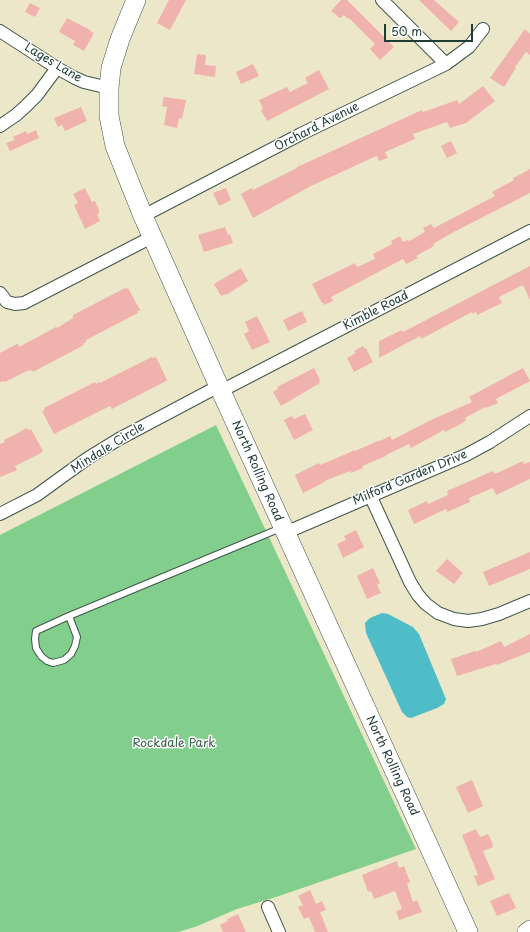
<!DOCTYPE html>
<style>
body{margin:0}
#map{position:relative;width:530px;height:932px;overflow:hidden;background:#ede7ca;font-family:"Playpen Sans",sans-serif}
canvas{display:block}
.scale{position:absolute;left:384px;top:24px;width:89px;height:18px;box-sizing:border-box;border:2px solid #1f3d34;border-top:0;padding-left:5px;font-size:12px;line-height:14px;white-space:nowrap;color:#1f3d34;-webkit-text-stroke:3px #fff;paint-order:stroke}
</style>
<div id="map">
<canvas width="530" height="932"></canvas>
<div class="scale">50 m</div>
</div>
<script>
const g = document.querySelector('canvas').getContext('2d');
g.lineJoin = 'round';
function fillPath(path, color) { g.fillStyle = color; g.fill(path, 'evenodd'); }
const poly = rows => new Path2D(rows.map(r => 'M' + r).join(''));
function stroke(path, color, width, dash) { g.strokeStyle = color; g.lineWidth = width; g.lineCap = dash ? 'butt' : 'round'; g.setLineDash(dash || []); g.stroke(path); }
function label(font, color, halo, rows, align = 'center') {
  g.font = font + ' "Playpen Sans",sans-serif'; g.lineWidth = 3; g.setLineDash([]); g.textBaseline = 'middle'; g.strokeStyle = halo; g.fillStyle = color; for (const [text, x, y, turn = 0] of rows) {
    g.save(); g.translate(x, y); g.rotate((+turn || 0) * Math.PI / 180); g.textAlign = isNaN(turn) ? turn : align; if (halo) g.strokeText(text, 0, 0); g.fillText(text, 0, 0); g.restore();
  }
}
fillPath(poly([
 [216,425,416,849,279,896,237,909,195,927,178,932,0,932,0,535]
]), '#82ce8c');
fillPath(poly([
 [382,613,388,614,413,627,419,634,446,699,444,704,437,708,411,718,407,717,402,712,366,633,365,623,370,618]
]), '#4fbdc7');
fillPath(poly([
 [169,0,186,0,170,30,157,23],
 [341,0,347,0,394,47,380,60,370,49,375,44,349,18,348,19,344,15,340,18,331,11],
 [419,0,434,0,459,22,451,31],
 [30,3,40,8,35,17,25,12],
 [67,18,90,30,90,31,94,33,84,51,73,45,75,41,59,32],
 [525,29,530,34,530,55,526,52,515,67,516,68,504,87,490,78],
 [197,54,206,55,205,65,216,66,215,77,194,74],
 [253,64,259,76,241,84,236,72],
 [319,70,329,89,267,121,261,110,263,109,259,100,287,87,290,92,308,83,305,78],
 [483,86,495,101,466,123,450,128,447,122,413,134,415,139,385,152,388,158,379,161,377,156,372,158,311,186,253,218,241,194,252,188,253,190,297,168,297,167,422,110,422,112,429,110,457,100,459,104],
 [164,97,186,100,182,119,179,118,177,128,164,125,167,107,162,106],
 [81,107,87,121,65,131,62,125,58,127,54,118],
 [36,130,39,138,10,151,6,143,15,140,13,137,26,131,27,134],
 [451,141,457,153,447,158,441,146],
 [530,169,530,193,450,234,433,244,434,246,416,256,418,258,406,264,403,259,331,297,333,301,324,305,323,303,322,303,312,284,355,263,357,267,375,259,373,254,392,244,391,241,400,236,403,242,408,240,409,241,425,232,423,228,431,224,434,228,495,196,492,192,514,180,513,178,517,176],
 [85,188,92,202,95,201,99,210,99,213,97,214,100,221,85,229,74,205,78,203,73,194],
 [226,188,231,200,219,206,213,193],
 [225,227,228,235,230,234,233,243,204,252,198,235],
 [530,266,530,300,523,285,499,297,502,303,477,315,476,312,473,314,472,312,421,339,420,336,379,358,379,341,402,330,403,332],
 [241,268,248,281,226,295,225,294,221,296,214,284],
 [125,288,125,289,128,288,140,310,137,312,138,313,86,340,86,342,83,344,84,345,33,372,32,370,30,371,29,370,5,382,4,381,0,382,0,353,15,345,18,344,19,347,56,327,57,328,73,318,73,315],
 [302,311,307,322,288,331,283,320],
 [257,316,270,342,252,350,244,334,249,331,245,322],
 [363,346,365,349,366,348,373,362,354,372,347,358,356,353,354,351],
 [152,357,152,358,156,357,167,380,166,381,114,408,112,409,110,406,54,434,42,411,45,410,44,408,95,382,96,384,99,382,100,383],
 [314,368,320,380,319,381,320,383,281,406,273,392,278,389,277,387],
 [523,368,530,381,496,399,498,403,486,408,485,407,465,418,466,420,461,424,445,432,444,430,411,448,409,444,386,455,386,456,362,466,363,468,351,473,350,471,327,480,323,483,303,493,295,475,319,463,320,465,355,450,355,451,380,440,380,441,390,436,392,440,433,419,472,402,469,397],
 [305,414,313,430,294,440,284,420,292,416,294,419],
 [27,428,28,430,31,429,43,451,41,452,41,453,15,466,17,470,0,477,0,444,5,442,4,440],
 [523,461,524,464,530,462,530,479,496,495,493,488,469,498,470,502,447,512,446,509,414,524,408,510,427,501,428,504,448,495,447,491,493,471,495,474],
 [356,530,364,547,343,558,337,544,346,540,344,536],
 [530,552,530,569,489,586,483,572],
 [447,559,463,573,454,584,436,571],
 [373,568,380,583,377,585,381,593,367,599,357,576],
 [530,634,530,652,497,665,496,664,457,676,451,659,475,651,476,652,501,641,504,647],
 [472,780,483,806,468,813,456,787],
 [476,829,480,837,488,834,492,842,493,847,483,851,495,879,478,886,474,876,478,875,462,835],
 [397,861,399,868,404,866,410,882,407,884,413,902,417,900,422,912,399,920,396,911,402,909,395,891,374,899,371,891,368,892,362,875],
 [310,890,316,904,322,901,326,910,320,912,328,932,315,932,309,917,304,919,298,907,303,905,298,896],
 [509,893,516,908,497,916,490,901],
 [238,914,246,932,223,932,220,925,228,921,227,919]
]), '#f0b2ad');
const lane = poly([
 [69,616,77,637,75,646,71,654,64,660,53,663,47,661,41,656,36,648,35,639,36,631,69,616,281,528]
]);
const street = poly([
 [382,0,446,64],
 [0,31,57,68,75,78,84,82,109,88],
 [0,126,16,115,26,106,37,95,57,68],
 [143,216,301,134,446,64,469,47,483,29],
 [0,293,7,302,15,304,24,303,152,237],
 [221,391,530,231],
 [370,495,410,582,418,595,426,604,438,613,454,619,468,621,482,619,499,614,530,601],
 [0,514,37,495,88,458,119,439,219,386],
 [285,533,466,455,490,442,530,416],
 [268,907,279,932]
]);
const secondary = poly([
 [526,932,530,929]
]);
const primary = poly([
 [136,0,120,39,111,68,109,88,109,116,115,146,143,216,221,391,468,932]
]);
stroke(lane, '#3e564a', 8);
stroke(street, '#3e564a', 14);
stroke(secondary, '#3e564a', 18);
stroke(primary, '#3e564a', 20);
stroke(lane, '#fff', 6);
stroke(street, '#fff', 12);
stroke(secondary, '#fff', 17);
stroke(primary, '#fff', 19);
label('12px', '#1f3d34', '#fff', [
 ["Lages Lane",53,63,31],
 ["Orchard Avenue",317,127,-27],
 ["Kimble Road",376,311,-27],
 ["Mindale Circle",108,448,-32],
 ["North Rolling Road",257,471,66],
 ["Milford Garden Drive",410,478,-23],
 ["North Rolling Road",392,766,65]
]);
label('12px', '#38614a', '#fff', [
 ["Rockdale Park",174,744]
]);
</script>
